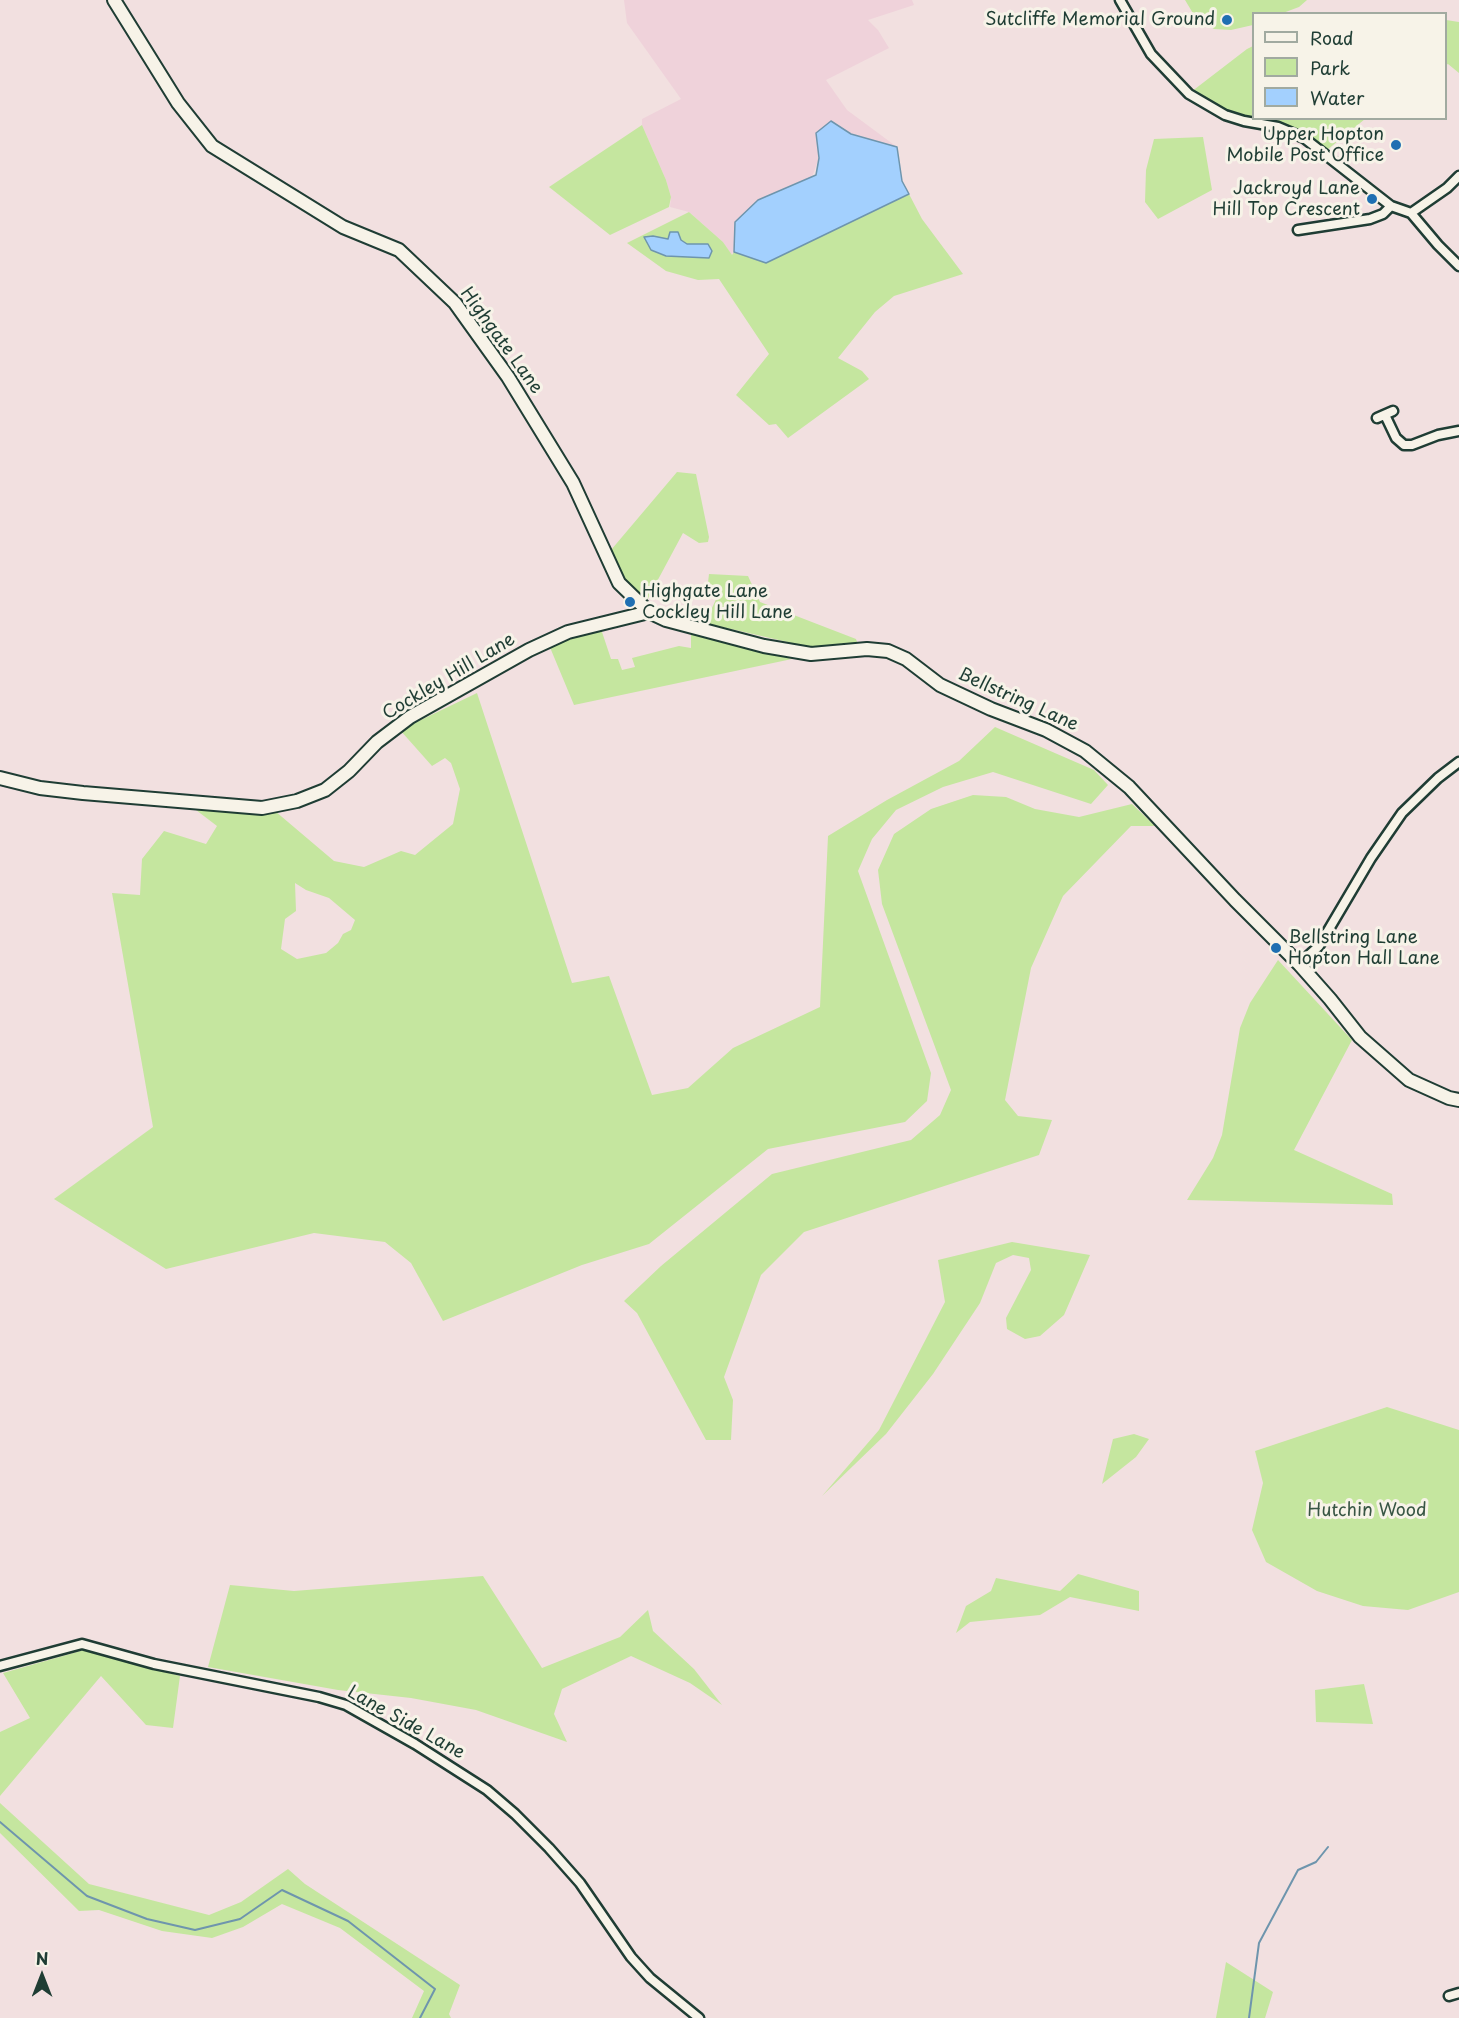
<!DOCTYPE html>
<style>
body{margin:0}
#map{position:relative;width:1459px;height:2018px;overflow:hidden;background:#f2e0e0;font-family:"Playpen Sans",sans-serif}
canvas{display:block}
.legend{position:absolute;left:1252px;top:12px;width:195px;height:108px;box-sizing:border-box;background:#f7f3e8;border:2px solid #a1aaa0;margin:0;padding:8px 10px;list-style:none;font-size:18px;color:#1f3d34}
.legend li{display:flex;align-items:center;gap:12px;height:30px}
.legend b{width:30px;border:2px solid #a1aaa0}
.north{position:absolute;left:12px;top:1946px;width:60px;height:60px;-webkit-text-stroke:4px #f7f3e8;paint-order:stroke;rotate:0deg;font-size:16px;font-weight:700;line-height:24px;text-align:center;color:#1f3d34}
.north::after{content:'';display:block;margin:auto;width:21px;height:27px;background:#1f3d34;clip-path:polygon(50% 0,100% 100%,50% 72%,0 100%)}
</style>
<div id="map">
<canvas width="1459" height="2018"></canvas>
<ul class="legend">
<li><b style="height:8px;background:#f7f3e8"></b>Road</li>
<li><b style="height:16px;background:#c5e69f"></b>Park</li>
<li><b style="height:16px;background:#a3d0fe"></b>Water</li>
</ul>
<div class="north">N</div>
</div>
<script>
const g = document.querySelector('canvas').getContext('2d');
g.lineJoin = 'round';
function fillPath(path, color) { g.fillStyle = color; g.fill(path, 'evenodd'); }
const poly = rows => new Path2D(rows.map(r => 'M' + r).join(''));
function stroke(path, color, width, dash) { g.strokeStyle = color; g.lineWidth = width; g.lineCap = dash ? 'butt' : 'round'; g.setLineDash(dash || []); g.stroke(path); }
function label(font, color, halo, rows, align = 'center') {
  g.font = font + ' "Playpen Sans",sans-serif'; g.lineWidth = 6; g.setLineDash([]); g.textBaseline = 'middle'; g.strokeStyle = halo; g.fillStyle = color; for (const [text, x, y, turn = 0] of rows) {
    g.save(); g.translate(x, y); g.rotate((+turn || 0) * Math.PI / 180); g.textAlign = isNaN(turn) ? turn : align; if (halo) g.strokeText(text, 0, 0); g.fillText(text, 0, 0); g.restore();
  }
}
fillPath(poly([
 [624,0,912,0,914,5,868,20,878,30,889,48,826,80,847,110,897,147,851,134,816,133,819,158,812,177,758,200,735,240,732,256,723,242,689,212,670,207,671,197,666,180,642,125,642,119,681,99,627,23]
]), '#efd2da');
fillPath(poly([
 [1185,0,1307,0,1299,7,1283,13,1254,14,1253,25,1231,30,1214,29,1194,15],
 [1446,20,1459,22,1459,73,1448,64,1446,65],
 [1253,46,1254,118,1365,119,1327,150,1292,128,1243,118,1227,113,1191,92,1247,49],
 [642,125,666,180,671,197,669,207,610,235,549,187],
 [1203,137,1212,190,1158,219,1145,202,1146,170,1154,139],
 [909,194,922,219,963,274,894,296,875,312,838,358,862,371,869,379,788,438,776,424,769,425,736,395,769,354,719,279,698,280,666,271,627,243,689,212,723,242,732,255,734,252,766,263],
 [677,472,696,474,709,537,708,542,699,543,683,533,646,602,625,580,611,550],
 [709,574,748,576,760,602,856,639,858,645,809,647,705,623,718,595,707,591],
 [601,629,611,659,618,659,622,670,635,667,632,658,679,646,691,648,691,631,792,659,574,705,549,645],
 [477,693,572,983,609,976,652,1095,688,1088,733,1048,820,1007,828,836,887,800,959,761,995,727,1094,770,1108,785,1091,804,993,772,943,787,896,810,872,839,858,871,931,1073,927,1101,905,1122,768,1149,649,1244,582,1265,443,1321,411,1263,385,1242,314,1233,166,1269,54,1199,153,1127,112,893,140,895,142,859,164,831,206,844,217,826,196,810,275,811,334,861,364,867,401,851,415,855,453,824,460,789,451,763,445,758,432,766,400,730],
 [295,883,306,890,329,898,355,920,351,930,343,934,338,943,326,953,297,959,281,949,285,919,296,911],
 [973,795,1006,797,1035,809,1079,817,1132,804,1155,826,1131,826,1063,896,1031,968,1005,1100,1018,1116,1052,1120,1039,1155,804,1232,761,1275,724,1377,733,1400,731,1440,706,1440,637,1313,624,1301,661,1266,772,1174,911,1140,940,1115,951,1090,882,904,878,870,894,834,931,809],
 [1278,960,1352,1040,1294,1150,1392,1194,1393,1205,1187,1200,1213,1158,1222,1135,1240,1028,1250,1003],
 [1012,1242,1090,1255,1064,1315,1040,1336,1025,1339,1007,1329,1006,1318,1031,1270,1029,1258,1013,1255,996,1263,980,1303,933,1374,886,1434,822,1496,879,1430,945,1302,938,1260],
 [1387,1407,1459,1430,1459,1592,1408,1610,1363,1606,1317,1591,1266,1562,1252,1530,1263,1483,1255,1451],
 [1134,1434,1149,1439,1136,1457,1102,1484,1113,1439],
 [1078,1574,1139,1591,1139,1611,1070,1597,1040,1615,970,1622,956,1633,966,1606,991,1591,996,1578,1060,1591],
 [483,1576,542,1668,620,1637,648,1610,653,1631,694,1669,722,1705,690,1683,631,1656,562,1689,554,1714,567,1742,476,1710,411,1698,338,1690,208,1667,230,1585,294,1591],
 [84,1650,180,1676,173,1728,146,1725,101,1676,0,1796,0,1732,30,1718,3,1673],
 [1364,1684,1373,1724,1316,1722,1315,1690],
 [0,1803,89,1884,209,1915,241,1902,288,1869,305,1884,460,1985,449,2014,451,2018,412,2018,424,1991,340,1928,282,1904,243,1927,212,1938,162,1931,99,1910,79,1911,0,1833],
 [1226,1962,1273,1992,1265,2018,1216,2018]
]), '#c5e69f');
const water = poly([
 [831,121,851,134,897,147,902,181,909,194,766,263,734,252,735,222,758,200,816,175,819,158,816,133,831,121],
 [670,232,678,232,681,240,687,244,708,244,712,251,709,258,666,256,651,250,644,237,653,236,668,239,670,232]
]);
fillPath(water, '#a3d0fe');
stroke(water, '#6e95ad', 1.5);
stroke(poly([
 [0,1822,87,1896,147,1919,195,1930,240,1919,282,1890,348,1921,435,1989,420,2018],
 [1249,2018,1259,1943,1298,1870,1316,1862,1328,1847]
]), '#6e95ad', 2);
const street = poly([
 [1120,0,1151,54,1189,94,1225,115,1244,121,1278,127,1304,138,1391,206,1411,213],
 [1411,213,1438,245,1459,266],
 [1411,213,1447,188,1459,176],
 [1298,230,1370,219,1383,214,1391,206],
 [1385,415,1396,438,1404,445,1412,445,1438,435,1459,431],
 [1377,418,1393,411],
 [1299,964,1319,946,1371,858,1402,813,1438,778,1459,762],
 [0,1666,82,1644,154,1664,319,1697,346,1705,415,1744,487,1790,515,1814,549,1848,580,1883,631,1957,650,1978,699,2018],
 [1449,1996,1459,1993]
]);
const secondary = poly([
 [114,0,178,103,212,146,343,227,399,250,455,303,508,377,573,483,619,583,649,612,666,620,764,646,811,654,867,649,888,651,906,659,940,685,991,709,1046,730,1085,751,1129,787,1235,900,1299,964,1330,999,1360,1037,1409,1080,1449,1098,1459,1100],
 [0,778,40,788,83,793,262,808,297,801,325,790,349,771,377,742,410,717,529,650,568,632,649,612]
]);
stroke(street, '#1f3d34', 13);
stroke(secondary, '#1f3d34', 16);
stroke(street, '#f7f3e8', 8);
stroke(secondary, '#f7f3e8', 12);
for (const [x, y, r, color] of [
 [1227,20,6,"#1f6fb2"],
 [1396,145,6,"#1f6fb2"],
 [1372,199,6,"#1f6fb2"],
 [630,602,6,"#1f6fb2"],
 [1276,948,6,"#1f6fb2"]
]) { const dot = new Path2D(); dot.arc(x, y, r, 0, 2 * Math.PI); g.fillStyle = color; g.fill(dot); stroke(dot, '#f7f3e8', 2); }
label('18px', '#1f3d34', '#f7f3e8', [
 ["Sutcliffe Memorial Ground",1215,20],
 ["Upper Hopton",1384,135],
 ["Mobile Post Office",1384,156],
 ["Jackroyd Lane",1360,189],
 ["Hill Top Crescent",1360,210],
 ["Highgate Lane",642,592,"left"],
 ["Cockley Hill Lane",642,613,"left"],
 ["Bellstring Lane",1288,938,"left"],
 ["Hopton Hall Lane",1288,959,"left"]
], 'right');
label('18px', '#1f3d34', '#f7f3e8', [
 ["Highgate Lane",501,341,54],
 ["Cockley Hill Lane",449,677,-31],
 ["Bellstring Lane",1018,700,24],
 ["Lane Side Lane",406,1723,29]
]);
label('18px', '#385644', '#f7f3e8', [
 ["Hutchin Wood",1367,1511]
]);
</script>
